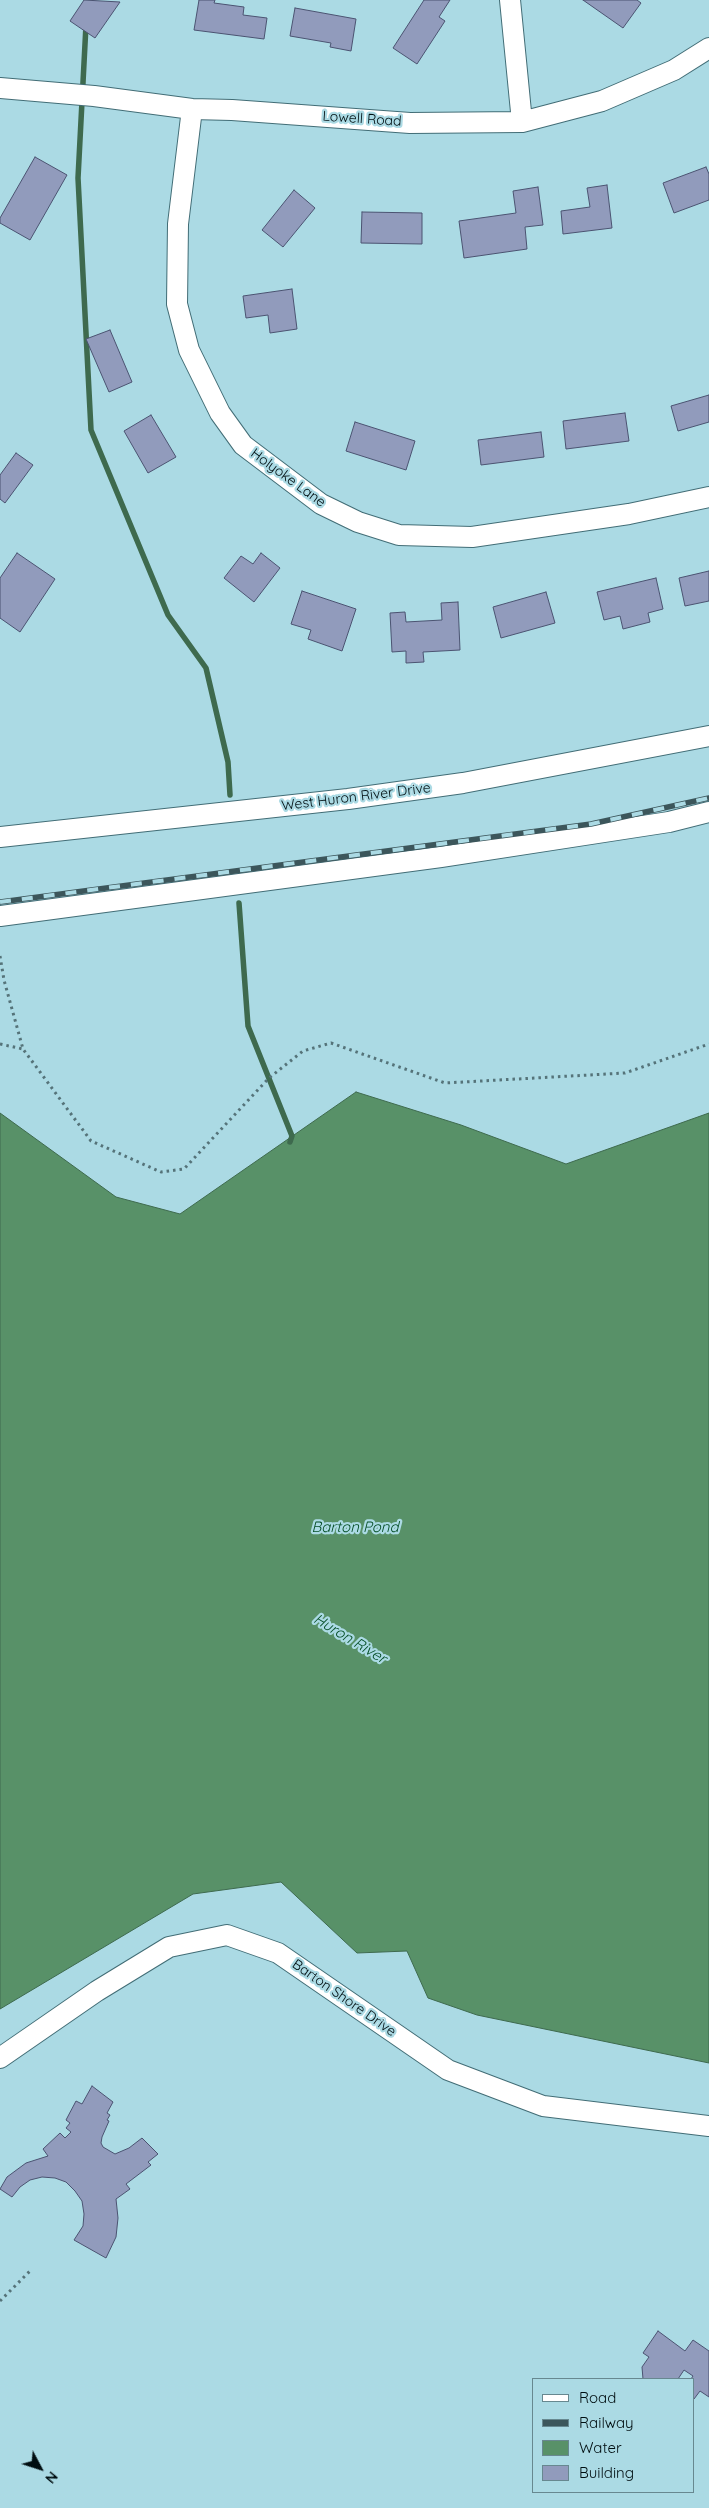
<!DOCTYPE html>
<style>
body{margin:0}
#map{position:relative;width:709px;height:2508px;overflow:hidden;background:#abdae4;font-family:Quicksand,sans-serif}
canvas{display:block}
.legend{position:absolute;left:532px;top:2378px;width:162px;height:115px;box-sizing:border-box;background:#abdae4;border:1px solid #678890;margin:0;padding:6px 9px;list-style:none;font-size:15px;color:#000e11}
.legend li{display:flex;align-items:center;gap:10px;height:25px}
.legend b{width:25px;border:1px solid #678890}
.north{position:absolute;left:15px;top:2443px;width:50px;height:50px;-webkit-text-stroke:4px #abdae4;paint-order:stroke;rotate:130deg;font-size:14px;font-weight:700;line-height:20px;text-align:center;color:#000e11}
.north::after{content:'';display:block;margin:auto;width:18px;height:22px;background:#000e11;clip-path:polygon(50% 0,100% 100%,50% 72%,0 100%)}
</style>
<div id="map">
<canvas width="709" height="2508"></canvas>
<ul class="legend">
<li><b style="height:6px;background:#fff"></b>Road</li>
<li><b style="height:6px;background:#3c565b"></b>Railway</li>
<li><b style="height:14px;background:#589168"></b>Water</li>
<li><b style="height:14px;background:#919bbc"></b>Building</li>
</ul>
<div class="north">N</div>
</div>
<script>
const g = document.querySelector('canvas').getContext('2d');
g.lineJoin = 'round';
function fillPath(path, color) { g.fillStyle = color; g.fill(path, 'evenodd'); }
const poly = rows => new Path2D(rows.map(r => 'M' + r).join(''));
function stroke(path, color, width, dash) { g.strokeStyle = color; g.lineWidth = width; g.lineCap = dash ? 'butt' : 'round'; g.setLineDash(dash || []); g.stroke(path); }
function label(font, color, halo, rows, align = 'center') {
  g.font = font + ' Quicksand,sans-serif'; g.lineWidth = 4.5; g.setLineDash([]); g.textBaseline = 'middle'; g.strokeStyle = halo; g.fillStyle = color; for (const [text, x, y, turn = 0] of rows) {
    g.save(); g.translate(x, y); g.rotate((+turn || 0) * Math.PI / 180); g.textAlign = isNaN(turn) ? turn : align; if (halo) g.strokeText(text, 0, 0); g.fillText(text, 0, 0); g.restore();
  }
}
const water = poly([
 [356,1092,461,1125,566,1164,709,1113,709,2063,477,2015,428,1998,407,1951,357,1953,281,1882,193,1894,0,2009,0,1113,116,1197,180,1214,356,1092]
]);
fillPath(water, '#589168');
stroke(water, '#3e6a4e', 1);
stroke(poly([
 [86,25,78,178,91,430,168,615,206,668,228,762,230,795],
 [239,903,248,1026,292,1136,290,1142]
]), '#3e6a4e', 5.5);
const building = poly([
 [84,0,120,2,95,38,70,21,84,0],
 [199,0,215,0,214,3,244,7,243,15,267,18,264,39,194,30,199,0],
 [424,0,450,0,439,17,445,21,417,64,393,48,424,0],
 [583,0,637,0,641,3,623,28,583,0],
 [295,8,356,19,351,51,330,47,331,43,290,36,295,8],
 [35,157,67,175,30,240,0,223,0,218,35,157],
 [706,167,709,174,709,200,674,213,663,183,706,167],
 [607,185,612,228,563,234,561,211,590,207,587,188,607,185],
 [538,187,543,225,525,227,527,249,464,258,459,221,516,213,513,191,538,187],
 [294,190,315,208,283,247,262,230,294,190],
 [362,212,422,213,422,244,361,243,362,212],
 [292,289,297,329,270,333,268,315,246,318,243,296,292,289],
 [110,330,132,382,109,392,86,339,110,330],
 [709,395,709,422,678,431,671,406,709,395],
 [625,413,629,441,566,449,563,421,625,413],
 [151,415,176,457,148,473,124,431,151,415],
 [355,422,415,441,406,470,346,451,355,422],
 [541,432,544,457,481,465,478,440,541,432],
 [16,453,33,465,5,503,0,499,0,475,16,453],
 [17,553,55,579,20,632,0,618,0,578,17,553],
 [261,553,280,568,254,602,224,578,241,556,253,564,261,553],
 [709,571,709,601,685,606,679,578,709,571],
 [656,578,663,609,648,613,650,622,623,629,620,616,604,620,597,592,656,578],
 [302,591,356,609,342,651,308,639,311,630,291,624,302,591],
 [546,592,555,623,501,638,493,607,546,592],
 [458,602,460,650,423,652,424,662,406,663,406,651,392,652,390,613,405,612,406,622,442,620,441,603,458,602],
 [92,2086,113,2102,107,2113,110,2115,107,2120,109,2121,102,2137,101,2143,103,2147,115,2154,129,2148,142,2138,158,2154,148,2162,151,2165,126,2184,130,2189,116,2199,118,2218,116,2237,106,2258,74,2240,83,2226,84,2214,82,2201,75,2191,66,2182,55,2178,42,2177,30,2180,20,2187,12,2197,0,2189,7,2177,26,2163,48,2156,43,2149,60,2133,65,2138,71,2132,66,2128,70,2123,66,2120,76,2101,82,2104,92,2086],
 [658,2331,685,2351,693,2340,709,2351,709,2397,700,2391,694,2399,693,2398,693,2379,691,2379,693,2376,684,2370,678,2379,643,2379,642,2367,649,2357,643,2353,658,2331]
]);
fillPath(building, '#919bbc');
stroke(building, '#4b5371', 1);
const minor = poly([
 [510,0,522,122],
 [0,88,94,96,192,109,232,110,410,123,522,122,602,101,674,70,709,48],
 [192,109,178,224,177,304,189,350,220,413,243,445,321,504,358,522,399,535,472,537,629,514,709,497],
 [0,837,348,799,463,783,709,736],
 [0,916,441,857,669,822,709,812],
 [0,2058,97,1991,169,1947,227,1935,278,1953,448,2070,543,2106,709,2126]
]);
stroke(minor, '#426d76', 22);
stroke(poly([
 [0,956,4,980,23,1049,91,1141,161,1172,184,1169,269,1078,303,1051,331,1043,445,1083,625,1073,709,1044],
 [0,1044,23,1049],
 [0,2301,32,2269]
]), '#557379', 3, [2.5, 4]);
stroke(minor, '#fff', 20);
const rail = poly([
 [0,902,591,824,709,798]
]);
stroke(rail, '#3c565b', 5.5);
stroke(rail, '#abdae4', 4, [11]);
label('14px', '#000e11', '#abdae4', [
 ["Lowell Road",362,119,4],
 ["Holyoke Lane",288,478,36],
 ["West Huron River Drive",356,797,-7],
 ["Barton Shore Drive",344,1998,35]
]);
label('italic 15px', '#054e26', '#abdae4', [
 ["Barton Pond",355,1527],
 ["Huron River",350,1639,31]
]);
</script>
